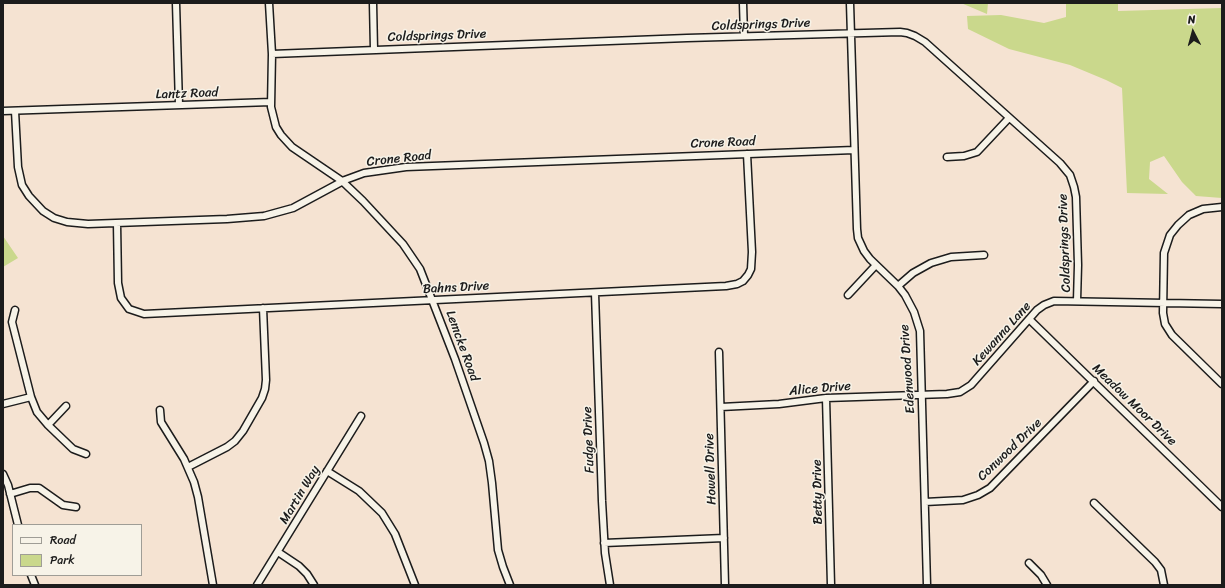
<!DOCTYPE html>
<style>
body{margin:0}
#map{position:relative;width:1225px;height:588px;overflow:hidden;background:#f5e3d2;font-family:Sriracha,sans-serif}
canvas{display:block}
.frame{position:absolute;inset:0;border:4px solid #1c1c1c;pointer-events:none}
.legend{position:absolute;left:12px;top:524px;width:130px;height:52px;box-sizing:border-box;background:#f7f3e8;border:1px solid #9f9d96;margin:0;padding:5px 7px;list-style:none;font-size:12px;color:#1c1c1c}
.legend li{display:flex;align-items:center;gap:8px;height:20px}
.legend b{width:20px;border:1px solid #9f9d96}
.north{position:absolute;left:1173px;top:12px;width:40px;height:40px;-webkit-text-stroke:3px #f7f3e8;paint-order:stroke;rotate:354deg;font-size:11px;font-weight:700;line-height:16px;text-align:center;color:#1c1c1c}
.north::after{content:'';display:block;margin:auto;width:14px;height:18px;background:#1c1c1c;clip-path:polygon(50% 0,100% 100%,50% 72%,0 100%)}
</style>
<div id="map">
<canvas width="1225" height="588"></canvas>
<div class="frame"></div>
<ul class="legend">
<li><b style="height:5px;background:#f7f3e8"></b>Road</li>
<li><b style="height:11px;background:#cad88c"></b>Park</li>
</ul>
<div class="north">N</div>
</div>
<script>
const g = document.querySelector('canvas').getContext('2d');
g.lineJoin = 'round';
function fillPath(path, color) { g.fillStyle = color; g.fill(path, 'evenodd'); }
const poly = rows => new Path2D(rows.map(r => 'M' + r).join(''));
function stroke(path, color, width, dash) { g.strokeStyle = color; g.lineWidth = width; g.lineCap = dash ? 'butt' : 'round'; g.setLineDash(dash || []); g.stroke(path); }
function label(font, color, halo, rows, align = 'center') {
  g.font = font + ' Sriracha,sans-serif'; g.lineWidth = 3; g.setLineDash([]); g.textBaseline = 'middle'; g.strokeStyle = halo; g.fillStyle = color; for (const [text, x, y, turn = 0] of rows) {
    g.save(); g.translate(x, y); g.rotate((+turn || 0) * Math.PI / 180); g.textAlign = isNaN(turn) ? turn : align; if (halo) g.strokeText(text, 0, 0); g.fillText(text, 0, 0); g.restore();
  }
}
fillPath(poly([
 [961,3,988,3,987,14],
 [1066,3,1118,3,1118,11,1222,8,1222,198,1196,196,1182,182,1164,156,1150,162,1149,179,1168,194,1127,193,1122,88,1106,80,1070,65,1009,49,968,29,967,16,1001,15,1044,23,1066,17],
 [3,236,18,258,3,267]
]), '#cad88c');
const minor = poly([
 [176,3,179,105],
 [269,3,272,54,271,107,276,127,281,135,292,147,342,181,363,201,403,244,420,269,455,359,484,443,489,461,492,483,498,550,503,567,510,585],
 [373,3,374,50],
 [743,3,744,36],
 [850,3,857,229,858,238,864,251,870,259,898,286,905,295,914,312,920,331,927,585],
 [272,54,687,38,900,32,907,33,915,36,925,42,1060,163,1070,175,1074,187,1076,197,1078,265,1077,301],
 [3,111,271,102],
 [15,111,18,167,22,185,29,196,43,211,54,218,67,222,88,224,227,219,264,216,293,208,345,180,364,173,406,167,854,150],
 [947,157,964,156,977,152,1009,118],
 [1222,207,1203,209,1189,215,1178,225,1170,235,1164,253,1163,313,1165,324,1172,335,1222,384],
 [117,223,118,283,121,298,129,309,144,314,726,286,737,284,743,281,748,275,751,269,752,252,747,154],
 [898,286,913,273,931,263,951,257,984,255],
 [595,293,602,501,605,553,610,585],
 [848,295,876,265],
 [15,310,12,322,31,397,37,412,48,425,73,449,86,454],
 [1029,319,1222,507],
 [719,352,725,585],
 [826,398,831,585],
 [3,404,31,397],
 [721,407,779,404,826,398,947,394,960,392,971,385,1037,310,1044,305,1054,301,1222,304],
 [160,410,161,422,184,459,194,482,198,497,213,585],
 [48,425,66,406],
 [188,467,227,447,235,441,243,431,262,398,265,389,266,380,263,308],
 [327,471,359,491,382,513,395,534,415,585],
 [3,474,8,485,18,525],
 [10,494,30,488,39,488,63,505,76,507],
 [925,502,963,500,978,495,990,488,1094,381],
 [1094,503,1155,562,1161,570,1164,585],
 [604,543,724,538],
 [278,552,299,566,307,574,314,585],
 [1029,563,1041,575,1047,585],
 [31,575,35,585],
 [257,585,361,416]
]);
stroke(minor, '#1c1c1c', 9);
stroke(minor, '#f7f3e8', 6);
label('13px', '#1c1c1c', '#f7f3e8', [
 ["Coldsprings Drive",761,25,-2],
 ["Coldsprings Drive",437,36,-2],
 ["Lantz Road",187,94,-2],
 ["Crone Road",723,143,-2],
 ["Crone Road",399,159,-6],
 ["Coldsprings Drive",1065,243,-92],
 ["Bahns Drive",456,288,-3],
 ["Kewanna Lane",1002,334,-48],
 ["Lemcke Road",462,346,70],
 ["Edenwood Drive",908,369,-94],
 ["Alice Drive",820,389,-5],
 ["Meadow Moor Drive",1134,405,44],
 ["Fudge Drive",589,440,-92],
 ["Conwood Drive",1010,450,-44],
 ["Howell Drive",711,469,-92],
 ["Betty Drive",818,492,-91],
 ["Martin Way",300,495,-59]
]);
</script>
